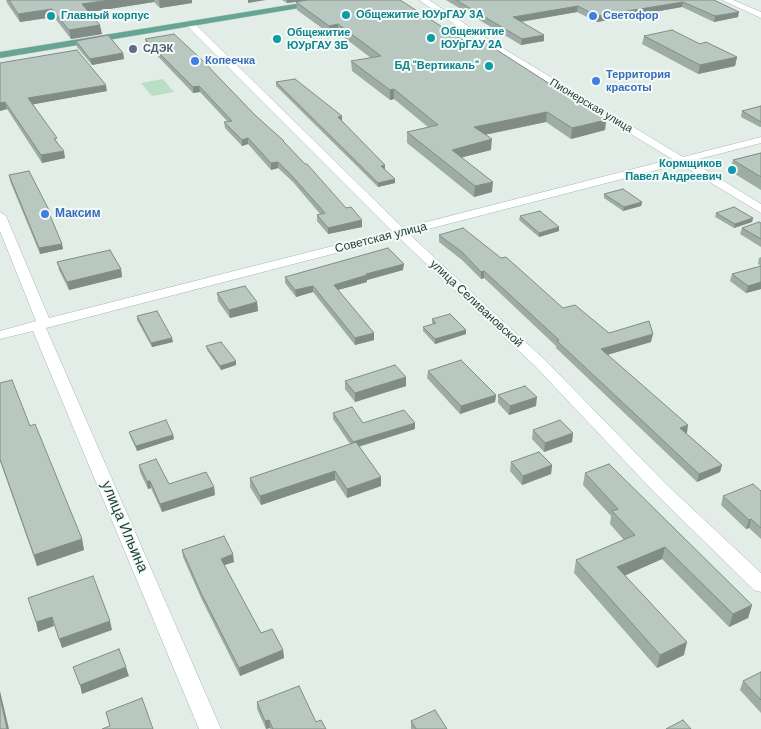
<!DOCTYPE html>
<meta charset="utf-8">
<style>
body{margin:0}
canvas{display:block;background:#e3ede8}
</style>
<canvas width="761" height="729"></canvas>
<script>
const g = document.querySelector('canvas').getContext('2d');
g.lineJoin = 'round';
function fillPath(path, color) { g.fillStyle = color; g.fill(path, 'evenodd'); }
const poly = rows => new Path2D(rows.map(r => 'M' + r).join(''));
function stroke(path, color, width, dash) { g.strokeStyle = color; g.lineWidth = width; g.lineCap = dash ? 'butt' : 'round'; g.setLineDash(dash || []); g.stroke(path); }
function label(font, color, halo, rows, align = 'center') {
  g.font = font + ' "DM Sans",sans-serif'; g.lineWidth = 4; g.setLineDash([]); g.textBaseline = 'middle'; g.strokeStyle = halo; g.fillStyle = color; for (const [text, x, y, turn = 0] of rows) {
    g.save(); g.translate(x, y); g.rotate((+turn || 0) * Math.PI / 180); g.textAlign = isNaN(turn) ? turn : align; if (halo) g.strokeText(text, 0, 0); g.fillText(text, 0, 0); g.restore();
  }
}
fillPath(poly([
 [163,79,174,92,152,96,141,83]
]), '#bbdfc4');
const minor = poly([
 [419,0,429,0,486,38,683,157,761,137,761,143,691,161,761,204,761,213,680,164,409,234,545,360,667,485,761,573,761,592,754,590,655,493,535,366,398,237,46,328,221,729,199,729,33,331,0,339,0,331,36,321,0,231,0,212,6,216,49,318,392,231,187,26,187,22,190,21,193,22,403,228,672,159,480,42,419,0],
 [722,0,733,0,761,12,761,18,722,0]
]);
const major = poly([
 [320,0,339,0,335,2,0,58,0,52,320,0]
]);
stroke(minor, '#a5b6af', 1);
stroke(major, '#c1cac7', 1);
fillPath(minor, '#fff');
fillPath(major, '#66a593');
fillPath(poly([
 [6,0,192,0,192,3,160,8,154,2,89,12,102,34,71,39,54,17,20,22,7,3],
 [282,0,355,0,472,46,606,120,605,130,571,139,546,122,485,135,491,150,462,157,492,192,474,197,407,143,407,132,428,127,394,99,390,100,352,71,351,61,371,58,338,33,330,34,297,10,296,2,287,3],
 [446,0,714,0,738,17,714,22,682,7,597,22,577,12,521,22,544,41,521,45],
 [644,36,700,44,737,57,735,66,698,74,642,44],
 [145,39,256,116,285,143,362,227,328,234,317,221,317,215,320,214,293,182,278,168,271,170,248,144,242,146,225,128,224,122,228,122,200,92,193,93,146,44],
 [76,41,123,53,124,59,92,65,77,47],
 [0,63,107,91,33,104,58,143,65,158,42,163,7,109,0,111],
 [276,82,342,116,342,121,385,169,385,170,395,183,378,187,276,86],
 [761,106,761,127,760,127,741,117,742,111],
 [761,153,761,190,730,171,733,160],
 [9,175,51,218,63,249,40,254,10,181],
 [604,194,642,202,641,206,623,211,604,198],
 [716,213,753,218,752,222,734,228,715,217],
 [520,216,559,227,559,231,539,237,519,220],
 [761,223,761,247,740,234,742,228],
 [439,235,563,308,609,333,651,342,607,355,687,433,686,433,722,465,720,472,697,482,556,348,556,346,484,278,481,279,462,260,439,242],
 [761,257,761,289,746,293,730,281,732,274,761,266,758,264,759,258],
 [57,262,121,269,122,277,69,290,59,270],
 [403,270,367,280,367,282,338,290,374,333,374,340,355,345,313,292,296,297,285,283,285,277],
 [217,293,257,302,258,311,230,318,218,301],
 [137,316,173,342,152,347,137,320],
 [432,319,466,330,466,334,435,344,423,331,423,327,433,324,432,323],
 [206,346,236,365,221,370,207,350],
 [428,371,496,395,495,402,460,414,427,378],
 [345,381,406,386,355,402,345,389],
 [0,383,30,426,82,539,84,550,37,566,0,461],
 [498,395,536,406,509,415,498,403],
 [333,413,363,423,415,423,415,429,359,447,381,486,347,498,335,480,261,505,250,487,250,478,350,444,333,419],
 [533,430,573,433,572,442,544,452,532,439],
 [129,432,173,435,174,439,137,451,130,436],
 [511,462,552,465,551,474,522,485,510,471],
 [139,465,169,484,214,487,215,495,162,512,151,488,148,489,140,472],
 [585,473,752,605,748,618,729,627,662,559,625,575,684,655,657,668,574,573,576,560,624,540,610,524,611,516,583,485],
 [761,491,761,539,749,528,746,529,721,505,723,496],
 [182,550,234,562,224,565,261,633,283,650,284,658,240,676,202,600,183,557],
 [761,672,761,713,740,690,743,681],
 [257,702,326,729,270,729,270,728,266,729,257,709],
 [411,721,447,729,411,729]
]), '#9eaca6');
fillPath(poly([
 [110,0,154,0,154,2,84,13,82,4],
 [159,0,192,0,192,3,160,8],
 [248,0,266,0,248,3],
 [287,0,308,0,287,3],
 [683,2,682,7,597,22,597,16],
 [578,6,577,12,513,23,513,17],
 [52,9,54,17,20,22,18,14],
 [739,12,738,17,714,22,715,16],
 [338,24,338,33,330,34,329,26],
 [100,25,102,34,71,39,69,30],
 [544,35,544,41,521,45,522,39],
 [123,53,124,59,92,65,90,59],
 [737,57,735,66,698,74,700,65],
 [106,85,107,91,30,105,28,98],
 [199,86,200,92,193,93,193,87],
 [394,89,394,99,390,100,390,90],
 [5,102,7,109,0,111,0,103],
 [547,112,546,122,473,137,474,127],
 [342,116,342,121,338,121,338,117],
 [606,120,605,130,571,139,572,128],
 [248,138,248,144,242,146,242,140],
 [492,139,491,150,452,160,452,150],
 [64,151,65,158,42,163,41,155],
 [278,162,278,168,271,170,271,163],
 [385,165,385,169,381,170,381,166],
 [395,179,395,183,378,187,378,183],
 [493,182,492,192,474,197,475,186],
 [642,202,641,206,623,211,624,207],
 [753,218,752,222,734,228,735,224],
 [362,220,362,227,328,234,328,228],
 [559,227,559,231,539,237,539,233],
 [62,244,63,249,40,254,39,248],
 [404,264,403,270,367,280,367,282,334,291,334,285,366,274],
 [121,269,122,277,69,290,67,282],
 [484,271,484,278,481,279,481,272],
 [761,282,761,289,746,293,748,286],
 [313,286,313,292,296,297,295,290],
 [257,302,258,311,230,318,229,310],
 [466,330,466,334,435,344,435,339],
 [374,333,374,340,355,345,355,338],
 [653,334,651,342,600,357,601,349],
 [172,338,173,342,152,347,151,343],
 [236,361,236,365,221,370,220,366],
 [406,377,406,386,355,402,355,393],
 [496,395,495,402,460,414,461,406],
 [537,397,536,406,509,415,510,406],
 [415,423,415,429,353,448,353,442],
 [688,425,687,433,678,436,680,428],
 [573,433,572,442,544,452,545,443],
 [173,435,174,439,137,451,136,446],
 [552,465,551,474,522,485,523,476],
 [722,465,720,472,697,482,699,474],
 [335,471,335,480,261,505,260,496],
 [381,477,381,486,347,498,347,489],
 [147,481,150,481,151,488,148,489],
 [214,487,215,495,162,512,160,504],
 [751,519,749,528,746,529,749,520],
 [82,539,84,550,37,566,34,555],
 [665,547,662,559,615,580,617,567],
 [233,554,234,562,222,566,221,559],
 [752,605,748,618,729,627,733,614],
 [52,617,54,626,38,632,36,622],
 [110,621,112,630,62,648,59,639],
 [687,642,684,655,657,668,660,655],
 [283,650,284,658,240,676,239,668],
 [126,667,129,676,82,694,80,685],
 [0,691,9,729,7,729,0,697],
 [269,720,270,728,266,729,265,721]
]), '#818c87');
const building = poly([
 [9,0,110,0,82,4,100,25,69,30,52,9,18,14,9,0],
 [307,0,400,0,472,46,486,43,606,120,572,128,547,112,474,127,492,139,452,150,493,182,475,186,407,132,438,125,394,89,390,90,351,61,381,56,338,24,329,26,296,2,307,0],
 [456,0,714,0,739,12,715,16,683,2,597,16,578,6,513,17,544,35,522,39,456,0],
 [672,30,700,44,706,42,737,57,700,65,644,36,672,30],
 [174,34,200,58,256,116,284,141,283,141,305,164,307,164,346,208,351,207,362,220,328,228,317,215,325,213,292,176,278,162,271,163,248,138,242,140,224,122,232,121,199,86,193,87,145,39,174,34],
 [108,35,123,53,90,59,76,41,108,35],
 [77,50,106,85,28,98,57,138,54,139,64,151,41,155,5,102,0,103,0,63,77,50],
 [295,79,342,116,338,117,385,165,381,166,395,179,378,183,276,82,295,79],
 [761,106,761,122,742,111,761,106],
 [761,153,761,177,733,160,761,153],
 [29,171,50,212,49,213,62,244,39,248,9,175,29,171],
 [623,189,642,202,624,207,604,194,623,189],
 [734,207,753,218,735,224,716,213,734,207],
 [540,211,559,227,539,233,520,216,540,211],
 [759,222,761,223,761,239,742,228,759,222],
 [463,228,501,258,506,257,563,308,575,305,609,333,649,321,653,334,601,349,688,425,680,428,722,465,699,474,557,341,559,340,484,271,481,272,462,252,439,235,463,228],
 [388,248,404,264,366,274,367,275,334,285,374,333,355,338,313,286,295,290,285,277,388,248],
 [110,250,121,269,67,282,57,262,110,250],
 [761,266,761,282,748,286,732,274,761,266],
 [245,286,257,302,229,310,217,293,245,286],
 [157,311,172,338,151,343,137,316,157,311],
 [450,314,466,330,435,339,423,327,436,323,432,319,450,314],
 [221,342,236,361,220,366,206,346,221,342],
 [461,360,496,395,461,406,428,371,461,360],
 [395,365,406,377,355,393,345,381,395,365],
 [12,380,30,426,35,424,82,539,34,555,0,459,0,383,12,380],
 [525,386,537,397,510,406,498,395,525,386],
 [352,407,363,423,404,410,415,423,353,442,333,413,352,407],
 [166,420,173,435,136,446,129,432,166,420],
 [560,420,573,433,545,443,533,430,560,420],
 [356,442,381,477,347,489,335,471,260,496,250,478,356,442],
 [539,452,552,465,523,476,511,462,539,452],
 [156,459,169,484,206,472,214,487,160,504,150,481,147,481,139,465,156,459],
 [609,464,752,605,733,614,665,547,617,567,687,642,660,655,576,560,635,535,612,511,618,509,585,473,609,464],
 [753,484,761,491,761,528,751,519,749,520,723,496,753,484],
 [224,536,233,554,221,559,261,633,272,629,283,650,239,668,201,593,182,550,224,536],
 [93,576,110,621,59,639,52,617,36,622,28,598,93,576],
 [119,649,126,667,80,685,73,667,119,649],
 [761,672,761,700,743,681,761,672],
 [299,686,316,722,321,720,326,729,273,729,269,720,265,721,257,702,299,686],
 [0,697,7,729,0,729,0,697],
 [142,698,153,729,102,729,110,726,106,712,142,698],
 [435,710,447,729,416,729,411,721,435,710],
 [683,720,691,729,666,729,683,720]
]);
fillPath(building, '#b8c8c1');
stroke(building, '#818c87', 1);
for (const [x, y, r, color] of [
 [346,15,5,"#0f9aa8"],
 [51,16,5,"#0f9aa8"],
 [593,16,5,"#3f7fe0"],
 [431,38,5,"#0f9aa8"],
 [277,39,5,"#0f9aa8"],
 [133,49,5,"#5c6f8a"],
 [195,61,5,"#3f7fe0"],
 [489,66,5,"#0f9aa8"],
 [596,81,5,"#3f7fe0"],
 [732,170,5,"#0f9aa8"],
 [45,214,5,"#3f7fe0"]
]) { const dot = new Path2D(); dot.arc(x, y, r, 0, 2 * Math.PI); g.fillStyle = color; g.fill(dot); stroke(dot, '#f4faf6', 2); }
label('bold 11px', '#0d838f', '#f4faf6', [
 ["Общежитие ЮУрГАУ 3А",356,15],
 ["Главный корпус",61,16],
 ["Общежитие",441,32],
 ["ЮУрГАУ 2А",441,45],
 ["Общежитие",287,33],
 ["ЮУрГАУ 3Б",287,46],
 ["БД \"Вертикаль\"",479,66,"right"],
 ["Кормщиков",722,164,"right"],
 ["Павел Андреевич",722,177,"right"]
], 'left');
label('bold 11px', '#366cbe', '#f4faf6', [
 ["Светофор",603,16],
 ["Копеечка",205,61],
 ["Территория",606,75],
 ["красоты",606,88]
], 'left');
label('bold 11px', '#4e5e75', '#f4faf6', [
 ["СДЭК",143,49]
], 'left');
label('11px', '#224037', '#f4faf6', [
 ["Пионерская улица",591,106,31]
]);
label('bold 12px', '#366cbe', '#f4faf6', [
 ["Максим",55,214]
], 'left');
label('12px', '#224037', '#f4faf6', [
 ["Советская улица",381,238,-14],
 ["улица Селивановской",476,304,43]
]);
label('15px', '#224037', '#f4faf6', [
 ["улица Ильина",124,527,67]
]);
</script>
